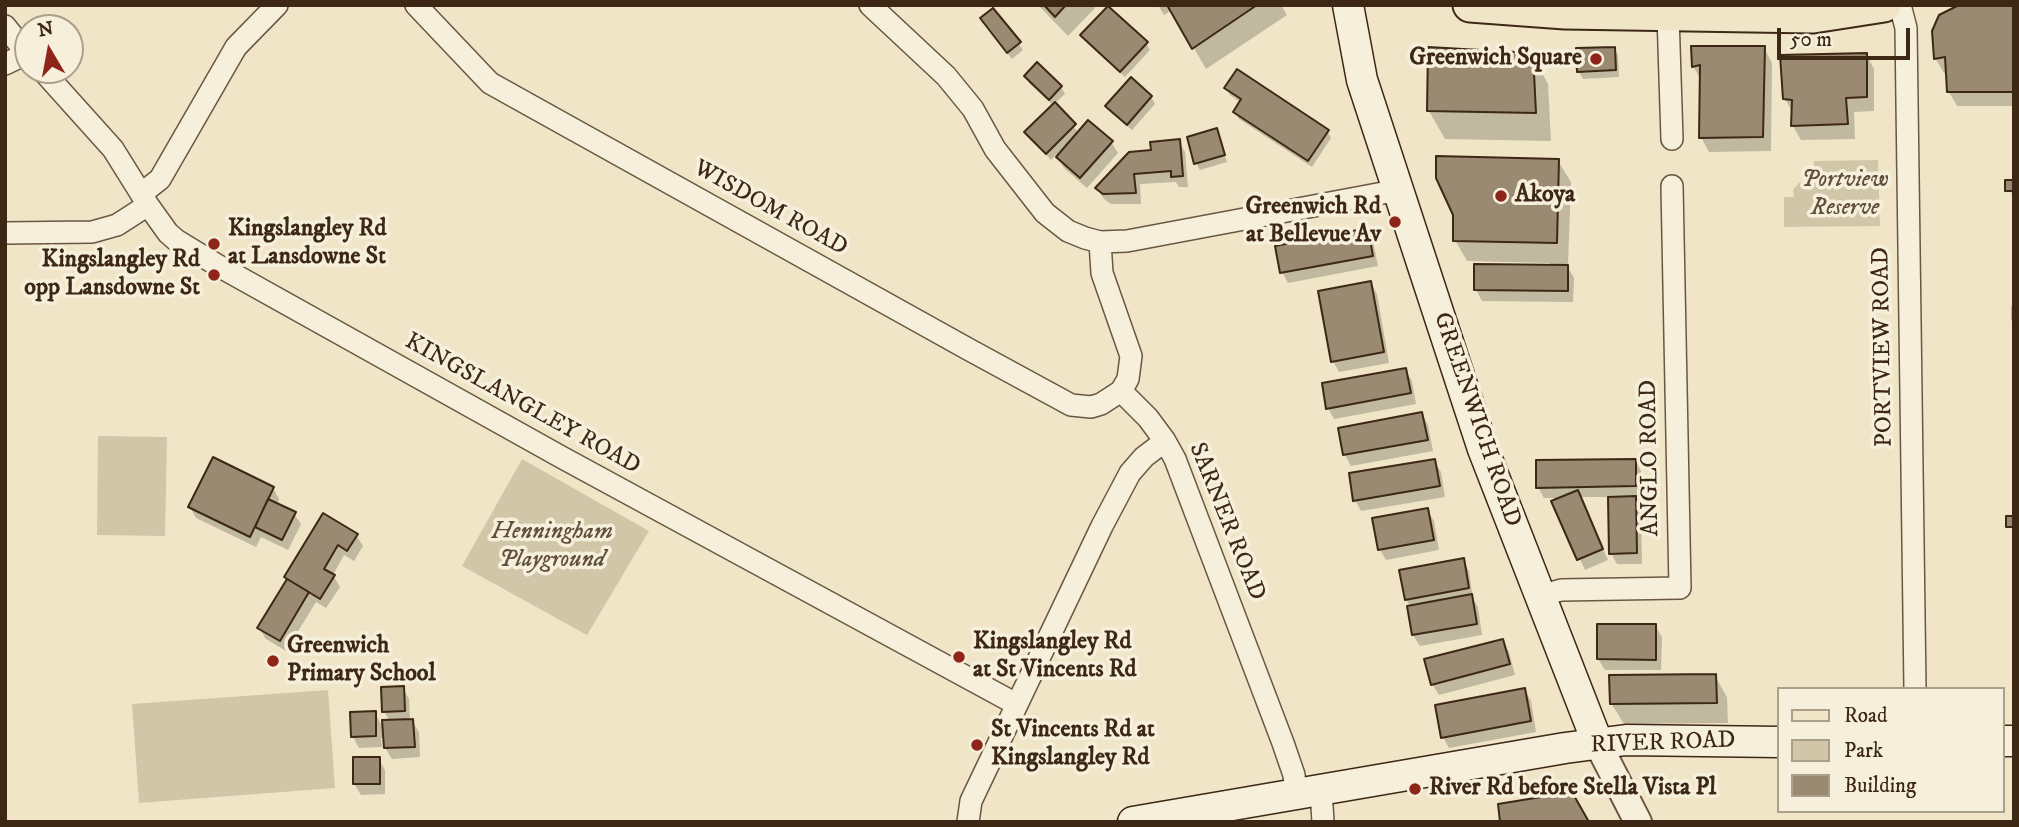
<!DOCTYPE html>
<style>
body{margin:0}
#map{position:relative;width:2019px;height:827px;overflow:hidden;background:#f0e6c7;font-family:"IM FELL DW Pica",serif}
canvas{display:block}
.frame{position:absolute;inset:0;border:7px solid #3d2715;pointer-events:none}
.legend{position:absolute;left:1777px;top:687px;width:228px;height:126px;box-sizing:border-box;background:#f5efdb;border:2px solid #ab9f8c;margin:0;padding:9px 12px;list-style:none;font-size:21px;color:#3d2715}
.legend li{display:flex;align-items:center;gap:14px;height:35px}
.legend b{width:35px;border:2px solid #ab9f8c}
.north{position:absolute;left:14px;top:14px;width:70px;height:70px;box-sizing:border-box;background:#f5efdb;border:2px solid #ab9f8c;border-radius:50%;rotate:350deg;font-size:19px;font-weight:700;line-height:28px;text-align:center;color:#3d2715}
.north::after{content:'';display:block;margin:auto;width:24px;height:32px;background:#8f2418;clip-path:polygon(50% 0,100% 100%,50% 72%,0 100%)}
.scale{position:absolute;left:1777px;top:28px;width:133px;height:32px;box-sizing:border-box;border:4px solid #3d2715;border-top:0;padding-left:9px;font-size:21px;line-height:24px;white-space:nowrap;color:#3d2715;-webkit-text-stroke:5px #f5efdb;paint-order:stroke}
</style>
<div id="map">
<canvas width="2019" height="827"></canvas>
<div class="frame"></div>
<ul class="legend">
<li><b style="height:9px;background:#f0e6c7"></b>Road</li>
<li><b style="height:19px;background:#d2c6a9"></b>Park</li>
<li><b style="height:19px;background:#9a8a72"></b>Building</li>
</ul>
<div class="north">N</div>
<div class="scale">50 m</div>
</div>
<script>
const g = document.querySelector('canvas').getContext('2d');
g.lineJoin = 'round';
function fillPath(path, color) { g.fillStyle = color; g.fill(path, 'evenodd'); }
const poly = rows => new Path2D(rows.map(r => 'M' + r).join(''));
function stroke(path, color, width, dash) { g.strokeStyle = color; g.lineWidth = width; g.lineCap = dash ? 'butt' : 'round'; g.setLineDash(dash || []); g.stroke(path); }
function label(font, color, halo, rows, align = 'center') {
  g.font = font + ' "IM FELL DW Pica",serif'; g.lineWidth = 7; g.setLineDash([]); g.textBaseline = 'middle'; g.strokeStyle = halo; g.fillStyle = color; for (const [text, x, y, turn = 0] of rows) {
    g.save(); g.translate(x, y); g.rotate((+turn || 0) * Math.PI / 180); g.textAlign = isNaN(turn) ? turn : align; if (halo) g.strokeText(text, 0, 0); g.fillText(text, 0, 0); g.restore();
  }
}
fillPath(poly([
 [1878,160,1880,226,1784,227,1784,197,1794,197,1793,190,1799,183,1814,182,1814,161],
 [98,436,167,437,165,536,97,535],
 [522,459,649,531,587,635,462,566],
 [328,690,335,788,139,803,132,704]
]), '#d2c6a9');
fillPath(poly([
 [1038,5,1093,5,1095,8,1068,36],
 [1158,5,1281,5,1287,15,1206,69,1172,10,1164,15],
 [2014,5,2014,106,1957,106,1949,92,1948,72,1944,73,1935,58],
 [993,10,1023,50,1012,59,986,26],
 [1082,35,1146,43,1150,50,1125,77,1086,42],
 [1614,48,1618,55,1619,77,1583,79,1579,72],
 [1764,48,1772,63,1771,151,1709,152,1701,137,1701,80,1693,66],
 [1866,54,1874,69,1874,111,1854,112,1855,139,1801,140,1793,126,1793,113,1785,99],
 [1532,55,1548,84,1551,141,1445,139,1429,111],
 [1026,77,1061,87,1065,94,1054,104,1079,133,1111,142,1118,153,1087,188,1064,168,1056,154,1051,160,1026,132,1054,106,1030,84],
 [1226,88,1327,131,1331,138,1312,167,1239,119,1235,112,1241,103,1230,95],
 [1151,97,1155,104,1132,130,1111,113,1107,106],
 [1216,130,1227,162,1200,170,1196,163],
 [1179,141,1185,152,1188,187,1179,187,1176,182,1140,184,1141,204,1111,204,1104,199,1097,189,1153,152],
 [1558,161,1571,182,1568,264,1566,264,1574,278,1573,302,1482,301,1476,290,1550,267,1550,263,1467,261,1455,240,1455,214],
 [2014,182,2014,207,2012,193,2007,190],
 [1367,230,1373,241,1378,266,1288,283,1282,272],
 [1371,283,1377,294,1389,363,1339,372,1333,361],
 [2011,306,2014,306,2014,323,2011,320],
 [1405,370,1412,381,1416,404,1334,419,1328,408],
 [1422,414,1428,425,1433,451,1351,466,1345,455,1340,429],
 [1635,460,1641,471,1642,496,1634,496,1641,509,1642,564,1617,564,1611,553,1610,497,1580,497,1608,560,1585,570,1553,502,1563,498,1544,498,1538,487],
 [1434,461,1441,472,1445,497,1361,511,1355,500],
 [273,488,279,499,277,505,294,514,301,524,288,550,261,537,256,547,196,518,190,507],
 [1427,510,1434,521,1439,550,1386,560,1380,550],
 [324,515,356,535,363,546,354,561,344,555,333,575,340,587,326,608,316,602,286,651,266,639,259,628,288,580,286,577],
 [1463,560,1469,571,1473,599,1478,607,1482,635,1420,646,1413,635,1409,607,1411,607,1406,599],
 [1655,626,1662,637,1661,670,1605,670,1598,659],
 [1503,641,1509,652,1515,675,1439,695,1432,684],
 [1715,676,1727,697,1728,723,1624,724,1611,703],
 [403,688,409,699,410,721,412,721,419,732,420,757,392,759,385,748,385,738,381,738,382,747,359,748,353,737,375,713,384,730,390,722,384,711],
 [1525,690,1531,701,1536,732,1449,748,1443,737],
 [379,759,385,770,385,794,361,795,354,784]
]), '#0003');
const building = poly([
 [1044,5,1066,5,1055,17,1044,5],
 [1167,5,1257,5,1192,49,1167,5],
 [1959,5,2014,5,2014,92,1947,92,1945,57,1934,59,1932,31,1939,15,1959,5],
 [1108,6,1148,42,1120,72,1080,35,1108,6],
 [993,8,1021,42,1007,53,980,18,993,8],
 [1691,46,1765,46,1763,137,1699,138,1700,65,1692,67,1691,46],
 [1428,47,1533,53,1536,113,1427,111,1428,47],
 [1615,47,1616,70,1577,72,1576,48,1615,47],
 [1867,53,1867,97,1846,98,1848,124,1791,126,1792,100,1783,99,1780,55,1867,53],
 [1037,62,1062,86,1049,100,1024,76,1037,62],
 [1237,69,1329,130,1308,161,1233,112,1241,99,1224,88,1237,69],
 [1131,77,1152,96,1127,125,1105,106,1131,77],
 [1055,102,1076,124,1046,154,1024,132,1055,102],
 [1088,120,1113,141,1080,178,1056,157,1088,120],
 [1217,128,1225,155,1194,164,1187,137,1217,128],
 [1180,139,1183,176,1171,177,1171,171,1134,174,1136,193,1103,194,1095,188,1129,152,1151,150,1150,142,1180,139],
 [1436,156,1559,159,1557,243,1453,241,1453,215,1436,178,1436,156],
 [2005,180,2014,180,2014,191,2005,191,2005,180],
 [1368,228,1373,256,1280,273,1275,246,1368,228],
 [1474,264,1568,265,1568,291,1474,290,1474,264],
 [1371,281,1384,352,1331,362,1318,291,1371,281],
 [1406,368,1411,393,1326,409,1322,383,1406,368],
 [1422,412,1428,440,1343,455,1338,428,1422,412],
 [213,457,274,487,250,537,188,507,213,457],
 [1435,459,1440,486,1353,501,1349,473,1435,459],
 [1636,459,1636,486,1536,488,1536,460,1636,459],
 [1578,490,1603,549,1577,560,1551,501,1578,490],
 [1636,496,1637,553,1609,554,1608,497,1636,496],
 [268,499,296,512,282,540,255,527,268,499],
 [1428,508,1434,540,1378,550,1372,518,1428,508],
 [323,513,358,534,347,551,338,545,324,569,335,575,320,599,284,577,323,513],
 [2006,516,2014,516,2014,527,2006,527,2006,516],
 [1464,558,1469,588,1405,600,1399,570,1464,558],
 [287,579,309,592,280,641,257,628,287,579],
 [1472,594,1477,624,1412,635,1407,606,1472,594],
 [1597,624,1656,624,1656,660,1597,659,1597,624],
 [1503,639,1510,664,1431,685,1424,659,1503,639],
 [1716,674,1717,703,1610,704,1609,675,1716,674],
 [404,686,405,711,382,712,381,687,404,686],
 [1525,688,1531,721,1441,738,1435,705,1525,688],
 [376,711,376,736,351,737,350,712,376,711],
 [413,719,415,747,384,748,382,720,413,719],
 [353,757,380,757,380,784,353,784,353,757],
 [1572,792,1589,822,1500,822,1498,804,1572,792]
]);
fillPath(building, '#9a8a72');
stroke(building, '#3d2715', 2);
const minor = poly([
 [416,5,490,83,968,349,1071,405,1091,407,1101,404,1121,391],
 [870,5,946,76,973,109,995,149,1045,213,1068,231,1085,238,1100,242,1127,241,1399,190],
 [1900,5,1906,28,1915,689],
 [1668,15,1672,139],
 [5,26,28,55],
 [5,64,26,54],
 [42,70,113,149,148,205,168,233,176,240,217,265,563,458,1016,704],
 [141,194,160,179,236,47,277,5],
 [5,233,92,232,117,225,148,205],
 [1100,242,1102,273,1131,356,1128,379,1121,391,1148,418,1165,441,1175,459,1283,743,1294,775,1296,794],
 [1540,596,1561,590,1680,588,1672,186],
 [1321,790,1323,822],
 [968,822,971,801,1102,526,1130,473,1144,457,1165,441]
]);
const tertiary = poly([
 [1598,744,1638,822]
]);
const secondary = poly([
 [1348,5,1362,80,1483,449,1598,744],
 [2003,741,2014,741],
 [1133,822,1565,748,1626,740,1779,742]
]);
const primary = poly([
 [1470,5,1565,12,1813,16,1884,5]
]);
stroke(minor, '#6a5742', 24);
stroke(tertiary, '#6a5742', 30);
stroke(secondary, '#3d2715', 33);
stroke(primary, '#3d2715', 37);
stroke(minor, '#f5efdb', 21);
stroke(tertiary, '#f5efdb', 26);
stroke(secondary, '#f5efdb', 30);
stroke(primary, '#f0e6c7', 33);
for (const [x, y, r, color] of [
 [1596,59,7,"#8f2418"],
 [1501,196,7,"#8f2418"],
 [1395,222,7,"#8f2418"],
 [214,244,7,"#8f2418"],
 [214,275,7,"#8f2418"],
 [959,657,7,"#8f2418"],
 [273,661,7,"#8f2418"],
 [977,745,7,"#8f2418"],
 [1415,789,7,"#8f2418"]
]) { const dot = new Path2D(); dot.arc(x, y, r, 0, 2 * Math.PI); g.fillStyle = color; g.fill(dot); stroke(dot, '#f5efdb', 2.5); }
label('bold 24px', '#3d2715', '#f5efdb', [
 ["Greenwich Square",1582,59,"right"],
 ["Akoya",1515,196],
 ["Greenwich Rd",1381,208,"right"],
 ["at Bellevue Av",1381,236,"right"],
 ["Kingslangley Rd",228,230],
 ["at Lansdowne St",228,258],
 ["Kingslangley Rd",200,261,"right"],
 ["opp Lansdowne St",200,289,"right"],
 ["Kingslangley Rd",973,643],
 ["at St Vincents Rd",973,671],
 ["Greenwich",287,647],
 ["Primary School",287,675],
 ["St Vincents Rd at",991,731],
 ["Kingslangley Rd",991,759],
 ["River Rd before Stella Vista Pl",1429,789]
], 'left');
label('italic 24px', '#624f3a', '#f5efdb', [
 ["Portview",1845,181],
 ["Reserve",1845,209],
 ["Henningham",552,533],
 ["Playground",552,561]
]);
label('24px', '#3d2715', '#f5efdb', [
 ["WISDOM ROAD",770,209,29],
 ["PORTVIEW ROAD",1884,347,-91],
 ["KINGSLANGLEY ROAD",522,405,29],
 ["GREENWICH ROAD",1476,420,71],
 ["ANGLO ROAD",1651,458,-91],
 ["SARNER ROAD",1226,522,68],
 ["RIVER ROAD",1663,744,-2]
]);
</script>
